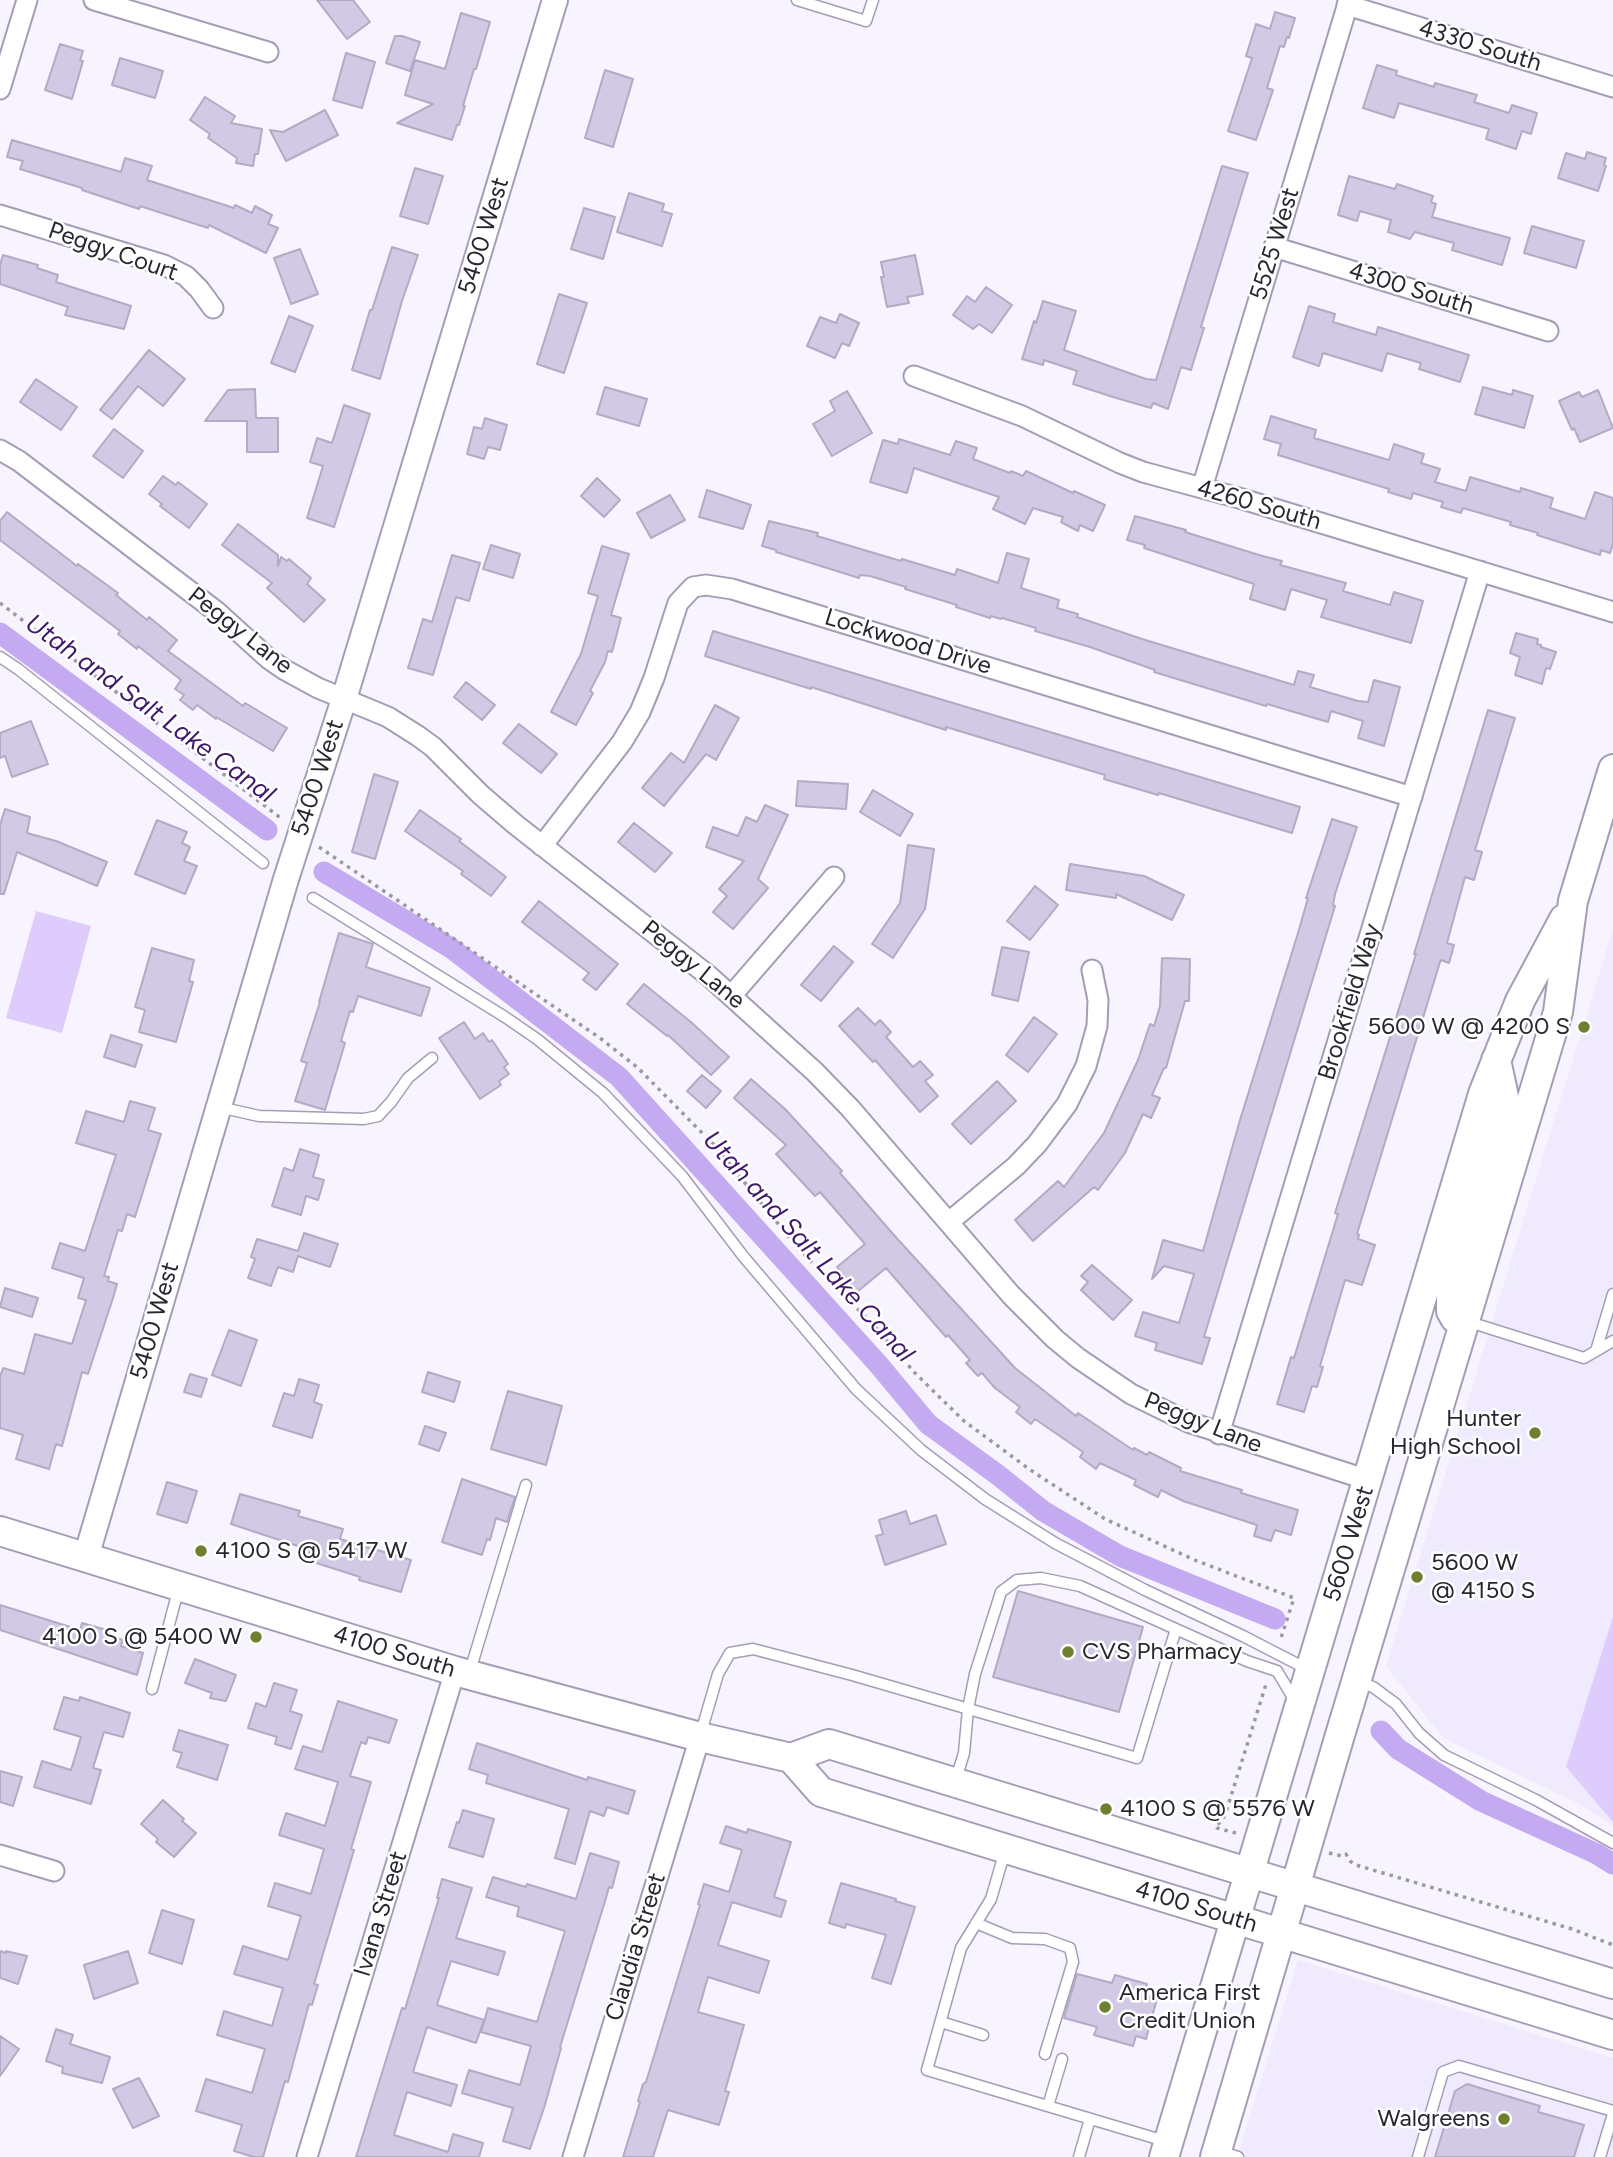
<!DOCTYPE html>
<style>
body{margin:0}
canvas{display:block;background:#f7f4ff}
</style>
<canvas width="1613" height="2157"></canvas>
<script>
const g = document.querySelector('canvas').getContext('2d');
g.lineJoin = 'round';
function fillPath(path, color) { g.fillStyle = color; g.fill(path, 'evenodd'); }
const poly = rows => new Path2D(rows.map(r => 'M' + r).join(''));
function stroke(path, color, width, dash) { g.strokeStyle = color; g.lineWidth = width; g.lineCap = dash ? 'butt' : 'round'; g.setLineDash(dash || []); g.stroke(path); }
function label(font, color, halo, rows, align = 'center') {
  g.font = font + ' Figtree,sans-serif'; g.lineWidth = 5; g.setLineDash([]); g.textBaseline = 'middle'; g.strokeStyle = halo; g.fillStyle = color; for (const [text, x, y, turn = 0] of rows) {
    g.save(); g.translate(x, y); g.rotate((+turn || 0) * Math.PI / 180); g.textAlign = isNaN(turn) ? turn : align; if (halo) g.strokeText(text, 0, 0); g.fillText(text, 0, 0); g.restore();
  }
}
fillPath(poly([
 [1613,929,1613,1826,1577,1803,1443,1738,1386,1666],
 [1298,1960,1613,2058,1613,2157,1237,2157]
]), '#f0eaff');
fillPath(poly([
 [36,911,91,926,62,1033,6,1018],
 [1613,1617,1613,1822,1566,1767]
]), '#ddccfc');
stroke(poly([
 [0,633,267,830],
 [324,872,451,948,619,1077,878,1364,928,1424,998,1475,1043,1511,1120,1556,1275,1619],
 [1381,1731,1398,1749,1481,1801,1597,1854,1613,1864]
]), '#c3aaf1', 21);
const building = poly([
 [317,0,353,0,370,22,347,39,317,0],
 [1275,12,1295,18,1289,38,1287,37,1284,47,1280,46,1267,88,1273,90,1256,140,1228,131,1252,58,1246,56,1256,24,1270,29,1275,12],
 [461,13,490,22,476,69,474,69,463,106,465,106,459,125,457,125,452,140,397,123,433,104,405,95,415,60,445,69,461,13],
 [395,36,402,36,420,42,410,71,386,63,395,36],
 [60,44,83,51,80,60,83,61,72,99,45,90,60,44],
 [346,53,375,62,362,108,333,100,346,53],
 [120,58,163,71,155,98,112,85,120,58],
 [1377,65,1397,71,1396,75,1434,87,1435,83,1477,95,1474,102,1509,113,1512,105,1537,113,1531,134,1522,131,1516,149,1486,139,1489,129,1399,103,1394,118,1363,108,1377,65],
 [605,70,633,79,613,147,585,138,605,70],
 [205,97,235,116,231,123,262,129,258,154,255,154,253,166,236,163,237,158,208,138,210,134,190,120,205,97],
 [325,110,338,135,286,161,270,130,283,132,325,110],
 [12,140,121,172,125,158,152,166,147,180,234,208,235,205,252,213,255,206,272,215,268,224,278,228,266,253,209,225,208,228,140,206,139,209,82,190,82,188,20,169,23,161,7,157,12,140],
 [1587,152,1606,158,1604,165,1606,166,1598,191,1558,178,1566,153,1585,159,1587,152],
 [1222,166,1248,173,1201,327,1204,328,1191,370,1181,367,1168,409,1153,403,1151,408,1113,397,1073,384,1077,371,1044,360,1043,365,1022,359,1034,321,1036,323,1043,301,1076,311,1064,350,1146,379,1156,380,1222,166],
 [415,168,443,176,428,224,400,216,415,168],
 [1349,176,1395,189,1397,184,1433,196,1431,202,1436,204,1432,217,1510,238,1502,265,1452,250,1454,243,1415,232,1410,239,1388,232,1391,220,1360,211,1357,221,1338,215,1349,176],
 [629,193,664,204,662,211,672,214,662,246,617,232,629,193],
 [584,208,615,217,603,259,571,249,584,208],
 [1532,226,1584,241,1576,268,1524,253,1532,226],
 [392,247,418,255,402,301,380,379,352,370,370,310,372,310,392,247],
 [300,249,318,294,291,304,274,258,300,249],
 [3,255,38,265,37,268,58,275,56,282,131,306,124,329,65,315,68,307,0,284,0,265,3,255],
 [915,255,923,294,907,297,909,303,887,307,881,277,884,277,881,262,915,255],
 [986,287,1012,305,992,333,979,324,973,329,953,315,967,296,975,302,986,287],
 [559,294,587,303,564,373,537,364,559,294],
 [1309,306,1335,314,1333,322,1376,335,1378,327,1469,355,1460,382,1419,369,1421,363,1387,353,1382,371,1323,353,1319,366,1293,357,1309,306],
 [840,314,859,323,849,346,842,343,835,358,807,346,820,317,836,323,840,314],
 [289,316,313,326,295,372,271,363,289,316],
 [149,350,185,379,163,406,138,386,112,419,100,410,149,350],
 [36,379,77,407,61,430,20,402,36,379],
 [605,387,647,399,639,426,597,414,605,387],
 [1483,387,1512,395,1513,390,1533,396,1524,428,1475,414,1483,387],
 [255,389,256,418,278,418,278,452,247,452,247,421,205,421,228,390,255,389],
 [1598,390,1613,428,1580,442,1574,428,1572,430,1559,401,1579,392,1582,397,1598,390],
 [847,391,872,433,832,456,813,424,835,411,830,401,847,391],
 [344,405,370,414,334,527,307,518,323,466,310,462,317,438,332,443,344,405],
 [1271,416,1316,430,1314,438,1389,460,1394,444,1424,454,1421,463,1440,469,1435,482,1466,491,1470,477,1520,492,1521,488,1553,498,1550,508,1585,519,1595,492,1613,498,1613,544,1610,553,1601,550,1600,555,1537,535,1538,533,1510,525,1511,522,1463,508,1461,513,1441,507,1443,502,1413,493,1411,499,1388,492,1389,489,1278,455,1281,444,1264,439,1271,416],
 [485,418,507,425,500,450,488,447,484,459,467,454,474,427,482,429,485,418],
 [114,429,143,451,123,478,93,456,114,429],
 [899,439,950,455,956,441,977,448,973,459,1010,473,1011,471,1023,476,1026,471,1073,493,1074,491,1105,505,1093,531,1080,525,1078,531,1061,522,1063,517,1033,508,1025,524,993,509,999,497,914,468,907,493,870,482,883,440,898,444,899,439],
 [163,476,176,485,178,482,207,504,189,528,160,506,162,504,149,494,163,476],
 [597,478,620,500,604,517,581,496,597,478],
 [707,490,751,505,743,529,699,517,707,490],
 [670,495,685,520,651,538,637,513,670,495],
 [7,512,77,566,78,564,118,593,116,595,147,620,149,617,177,640,168,651,243,706,245,703,287,728,273,751,216,717,216,719,197,705,193,710,180,700,184,695,175,689,181,680,138,646,137,649,118,634,120,631,0,540,0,521,7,512],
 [1135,516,1186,530,1185,532,1259,555,1282,561,1280,565,1346,583,1343,591,1390,605,1394,592,1423,601,1411,643,1321,617,1327,600,1291,589,1285,610,1250,599,1254,584,1144,548,1145,545,1127,540,1135,516],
 [769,521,818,533,817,536,901,561,902,559,955,575,957,569,998,583,1007,553,1029,559,1021,588,1059,600,1057,608,1078,614,1077,617,1142,639,1294,685,1298,671,1314,675,1310,687,1358,701,1368,702,1374,680,1400,687,1384,746,1358,738,1363,721,1331,711,1328,722,1267,704,1266,706,1154,672,1155,670,1090,647,1035,631,1036,628,1002,618,1001,619,991,616,990,618,956,607,957,605,905,589,906,587,870,576,860,575,859,578,776,552,776,550,762,546,769,521],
 [238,524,278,555,278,566,281,557,287,561,289,559,311,578,307,584,325,600,304,622,267,588,272,583,222,545,238,524],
 [491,545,520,554,513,578,483,569,491,545],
 [602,546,629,554,611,615,621,618,612,652,608,651,605,662,590,691,593,693,576,725,551,712,581,654,598,596,588,593,602,546],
 [452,555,480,563,469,601,456,597,433,675,408,668,423,619,432,622,452,555],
 [713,631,1300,807,1292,833,1159,793,1158,795,1104,779,1105,775,946,727,946,730,811,687,811,689,705,656,713,631],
 [1516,633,1538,639,1537,644,1541,645,1541,647,1556,652,1550,669,1546,668,1542,684,1515,675,1520,657,1510,653,1516,633],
 [466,682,495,705,482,720,454,697,466,682],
 [715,705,739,718,716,760,706,754,664,806,642,788,671,753,684,763,715,705],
 [1488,710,1515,718,1475,850,1482,852,1474,880,1465,877,1447,943,1454,945,1449,963,1441,960,1440,962,1357,1234,1359,1235,1358,1239,1375,1245,1362,1285,1345,1280,1320,1366,1323,1367,1317,1387,1312,1386,1304,1412,1277,1404,1291,1357,1294,1358,1338,1214,1335,1213,1416,954,1414,954,1488,710],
 [31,721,48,764,12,777,5,756,0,758,0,733,31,721],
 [519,724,557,754,541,773,503,743,519,724],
 [374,774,398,782,375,859,352,852,374,774],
 [798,781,848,784,846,809,796,806,798,781],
 [873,790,913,814,900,836,860,812,873,790],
 [765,805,788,815,758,879,768,888,733,929,713,912,727,896,719,889,744,861,706,847,713,827,738,836,746,817,757,822,765,805],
 [5,809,30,817,27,833,56,841,107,862,97,886,17,852,4,894,0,894,0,825,5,809],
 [420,810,461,839,459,841,506,877,491,896,461,874,463,871,405,831,420,810],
 [1332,819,1357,827,1335,894,1333,905,1335,906,1204,1337,1210,1338,1202,1364,1155,1350,1157,1343,1135,1336,1143,1312,1179,1323,1194,1274,1164,1266,1152,1279,1163,1240,1203,1251,1240,1120,1298,933,1308,898,1306,898,1332,819],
 [157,820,187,832,182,843,190,847,184,861,197,866,185,894,135,874,157,820],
 [634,823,672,853,655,872,618,842,634,823],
 [908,845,934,849,925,909,893,958,872,944,900,903,908,845],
 [1070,864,1144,876,1184,895,1172,920,1116,894,1116,898,1066,890,1070,864],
 [1035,886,1058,905,1030,940,1007,921,1035,886],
 [539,901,618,964,596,990,583,980,589,973,522,922,539,901],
 [339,933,373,944,366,967,430,988,421,1016,358,996,353,1012,350,1011,341,1041,345,1043,325,1110,295,1101,307,1063,301,1061,320,1002,319,1002,339,933],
 [834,946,853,962,821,1001,801,985,834,946],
 [1002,947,1029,952,1018,1001,992,995,1002,947],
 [152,948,194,960,189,981,193,982,176,1042,139,1032,145,1010,135,1007,152,948],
 [1162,958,1190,959,1189,1001,1185,1001,1166,1068,1164,1068,1152,1095,1160,1098,1151,1118,1143,1114,1125,1153,1098,1190,1094,1187,1033,1241,1015,1220,1058,1181,1064,1187,1104,1133,1138,1060,1150,1024,1154,1026,1160,1006,1162,958],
 [644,984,692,1023,729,1057,711,1075,668,1035,667,1036,627,1004,644,984],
 [858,1008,875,1025,880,1020,891,1032,886,1037,913,1067,920,1061,933,1075,925,1081,938,1096,920,1112,875,1060,873,1062,839,1026,858,1008],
 [1034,1017,1057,1034,1028,1072,1006,1055,1034,1017],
 [464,1022,475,1039,483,1033,489,1042,492,1040,508,1064,504,1067,509,1074,499,1081,501,1085,480,1099,439,1038,464,1022],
 [111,1035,142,1045,135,1067,104,1057,111,1035],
 [702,1075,721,1091,706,1108,687,1091,702,1075],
 [751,1079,785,1109,842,1171,840,1173,893,1234,1015,1368,1076,1416,1078,1413,1133,1450,1134,1448,1147,1455,1149,1452,1181,1468,1180,1471,1242,1490,1241,1493,1298,1510,1291,1535,1275,1530,1271,1541,1254,1536,1257,1525,1183,1501,1161,1490,1158,1497,1134,1485,1136,1480,1100,1463,1096,1469,1080,1457,1083,1452,1035,1419,1031,1424,1016,1412,1020,1407,995,1388,982,1373,978,1376,966,1363,970,1360,948,1335,946,1337,886,1268,857,1292,837,1267,865,1244,820,1192,815,1196,776,1154,786,1145,734,1098,751,1079],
 [997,1081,1016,1101,971,1144,952,1124,997,1081],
 [130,1101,155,1108,148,1130,161,1134,135,1217,127,1214,122,1231,118,1230,104,1276,109,1277,108,1281,117,1284,114,1295,88,1374,82,1372,62,1446,56,1444,49,1469,16,1459,23,1435,0,1428,0,1377,3,1368,24,1374,35,1334,72,1344,86,1300,78,1298,84,1278,52,1268,60,1243,85,1251,116,1155,76,1143,86,1111,124,1122,130,1101],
 [300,1149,319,1155,313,1177,324,1180,318,1200,306,1196,301,1215,272,1206,284,1168,293,1171,300,1149],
 [304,1233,338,1244,330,1267,298,1256,293,1272,278,1267,271,1286,248,1278,255,1259,251,1257,257,1239,298,1251,304,1233],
 [1092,1265,1132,1300,1113,1320,1081,1290,1088,1282,1081,1276,1092,1265],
 [5,1288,38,1298,32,1317,0,1307,5,1288],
 [229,1330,257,1340,241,1386,212,1375,229,1330],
 [428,1372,460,1382,454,1402,422,1392,428,1372],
 [190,1374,207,1379,201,1397,184,1392,190,1374],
 [299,1379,319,1385,314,1402,322,1405,312,1438,273,1426,284,1393,294,1396,299,1379],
 [508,1391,562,1406,546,1465,491,1449,508,1391],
 [425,1426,446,1433,439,1451,419,1444,425,1426],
 [462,1479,515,1497,507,1522,496,1518,490,1540,487,1539,482,1555,442,1542,462,1479],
 [167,1482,197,1491,187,1523,157,1514,167,1482],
 [240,1494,300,1511,298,1516,343,1529,340,1539,411,1560,401,1592,359,1580,360,1577,307,1560,310,1550,231,1524,240,1494],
 [906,1511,910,1524,936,1515,946,1544,885,1565,876,1536,883,1534,879,1520,906,1511],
 [1018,1591,1143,1627,1119,1712,993,1677,1018,1591],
 [0,1605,80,1630,82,1623,110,1631,109,1636,123,1640,121,1646,143,1653,137,1675,0,1630,0,1605],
 [195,1659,236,1675,226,1701,210,1698,212,1693,185,1683,195,1659],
 [274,1683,297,1690,290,1711,302,1715,291,1749,275,1744,277,1737,248,1728,256,1703,266,1707,274,1683],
 [64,1697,79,1701,80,1697,130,1713,123,1737,104,1732,93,1768,101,1770,91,1804,34,1787,42,1761,71,1770,81,1737,54,1729,64,1697],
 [338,1701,397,1720,389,1743,368,1737,366,1744,361,1742,350,1776,371,1782,351,1849,354,1850,314,1984,318,1985,312,2005,309,2004,288,2082,285,2081,263,2157,254,2157,234,2151,242,2125,196,2111,206,2079,252,2093,265,2049,217,2035,224,2011,272,2026,283,1988,234,1974,243,1946,288,1960,301,1916,268,1906,275,1883,311,1894,324,1849,279,1835,286,1813,325,1826,338,1782,295,1769,303,1746,322,1752,338,1701],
 [179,1730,228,1745,217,1780,177,1767,182,1753,173,1750,179,1730],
 [477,1743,575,1776,587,1780,588,1777,635,1791,628,1814,607,1807,604,1816,590,1811,575,1864,555,1858,569,1809,486,1783,488,1775,469,1769,477,1743],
 [0,1771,22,1777,13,1806,0,1802,0,1771],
 [163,1800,184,1819,182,1821,196,1833,174,1857,156,1842,158,1839,141,1824,163,1800],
 [463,1810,494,1819,483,1857,449,1847,457,1822,459,1823,463,1810],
 [726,1826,747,1833,748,1829,791,1842,774,1897,786,1901,781,1917,732,1902,718,1945,769,1961,759,1993,708,1977,698,2012,744,2025,725,2091,729,2092,719,2125,668,2110,653,2157,623,2157,640,2102,638,2101,643,2084,646,2082,700,1905,698,1904,704,1884,729,1892,742,1850,720,1843,726,1826],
 [590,1853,619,1862,612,1888,609,1887,606,1898,560,2047,561,2048,544,2108,530,2149,503,2141,513,2108,462,2093,469,2070,520,2085,531,2046,481,2032,488,2008,537,2022,565,1931,517,1916,519,1907,486,1897,493,1877,526,1887,527,1884,576,1899,590,1853],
 [442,1879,472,1888,456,1938,505,1952,498,1975,451,1961,437,2005,484,2020,476,2043,427,2027,413,2072,457,2085,451,2106,407,2092,394,2135,448,2152,453,2134,483,2143,479,2157,356,2157,402,2008,405,2009,439,1898,437,1898,442,1879],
 [841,1883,896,1899,895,1901,915,1907,891,1984,872,1978,886,1935,846,1924,845,1928,829,1923,841,1883],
 [162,1910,194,1920,182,1964,149,1953,162,1910],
 [0,1951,6,1953,6,1951,27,1956,18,1984,0,1978,0,1951],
 [128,1951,138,1983,94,1999,84,1965,128,1951],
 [1077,1974,1112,1983,1115,1975,1147,1984,1144,1995,1157,1999,1146,2039,1136,2036,1133,2046,1094,2035,1097,2027,1064,2018,1077,1974],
 [56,2029,73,2035,70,2044,110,2057,102,2083,62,2073,63,2067,46,2061,56,2029],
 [0,2036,19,2049,0,2076,0,2036],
 [139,2078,159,2116,133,2128,113,2089,139,2078],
 [1467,2084,1540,2106,1538,2112,1584,2125,1574,2157,1435,2157,1455,2091,1467,2084]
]);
fillPath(building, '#d2c9e4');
stroke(building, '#b3aac5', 2);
const service = poly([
 [797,0,866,21,873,0],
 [0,657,18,669,263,863],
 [313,898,505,1017,537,1039,603,1093,682,1176,743,1256,856,1389,921,1450,985,1499,1055,1543,1145,1590,1243,1636,1307,1669],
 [219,1107,259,1116,364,1119,378,1116,391,1102,408,1078,432,1058],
 [1466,1321,1584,1358,1613,1341],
 [1596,1351,1613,1294],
 [470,1671,526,1485],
 [1359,1682,1373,1687,1396,1704,1419,1733,1444,1755,1536,1800,1613,1843],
 [152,1689,179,1587],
 [700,1736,718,1674,730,1653,753,1649,852,1675,1137,1758,1176,1629],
 [956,1779,964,1753,968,1709,975,1674,1001,1592,1017,1580,1041,1578,1080,1586,1247,1661,1277,1671,1295,1701],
 [1005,1851,991,1899,961,1948,927,2070,1168,2142],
 [976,1923,1012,1938,1045,1939,1070,1948,1073,1962,1045,2054],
 [941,2022,983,2035],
 [1048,2106,1062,2059],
 [1219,2151,1238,2157],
 [1079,2157,1090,2119],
 [1418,2157,1443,2072,1459,2066,1613,2111],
 [1600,2157,1613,2114]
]);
const minor = poly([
 [94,0,268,52],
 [1347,5,1613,87],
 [0,89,27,0],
 [0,215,164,265,186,276,199,289,213,308],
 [1274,247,1548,331],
 [914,376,1022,416,1120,463,1143,472,1239,498,1613,612],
 [0,450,19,461,217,612,269,659,285,670,318,688,388,717,418,736,433,747,481,795,516,825,709,976,815,1072,850,1108,1011,1295,1055,1339,1078,1358,1131,1394,1188,1422,1368,1480],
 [1202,488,1349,0],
 [542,846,622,742,640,712,654,678,678,603,693,587,706,585,732,589,1412,797],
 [732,995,834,877],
 [949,1222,1016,1166,1037,1144,1067,1104,1086,1066,1097,1026,1098,1000,1092,970],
 [1219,1434,1480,571],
 [0,1855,54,1871],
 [307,2157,455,1671],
 [573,2157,700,1737]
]);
const tertiary = poly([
 [86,1557,286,879,344,699,555,0]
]);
const secondary = poly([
 [1465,1321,1455,1318,1451,1311,1451,1298,1500,1133,1504,1097,1496,1060],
 [0,1531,455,1671,700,1737,791,1758,829,1744,1613,1984],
 [791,1758,821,1792,1613,2035],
 [1164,2157,1483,1094,1520,1001,1564,919],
 [1215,2157,1340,1735,1558,1012,1573,901,1613,769]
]);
stroke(service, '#a59cb6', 13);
stroke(minor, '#a59cb6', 23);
stroke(tertiary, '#a59cb6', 28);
stroke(secondary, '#a59cb6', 32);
stroke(poly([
 [0,603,282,819],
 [319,847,600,1038,638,1068,714,1145,797,1247,879,1331,914,1372,964,1421,1029,1469,1105,1519,1197,1561,1294,1598,1280,1641],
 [1236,1833,1217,1828,1215,1826,1222,1821,1226,1812,1267,1681],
 [1329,1853,1342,1856,1346,1854,1350,1861,1356,1865,1572,1929,1613,1945]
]), '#9c99a3', 3.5, [3.5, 5]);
stroke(service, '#fff', 10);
stroke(minor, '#fff', 19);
stroke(tertiary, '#fff', 24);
stroke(secondary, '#fff', 28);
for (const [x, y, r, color] of [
 [1584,1027,7,"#6e802f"],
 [1535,1433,7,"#6e802f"],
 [201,1551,7,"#6e802f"],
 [1417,1577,7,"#6e802f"],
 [256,1637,7,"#6e802f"],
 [1068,1652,7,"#6e802f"],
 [1106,1809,7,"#6e802f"],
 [1105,2007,7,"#6e802f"],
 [1504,2119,7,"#6e802f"]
]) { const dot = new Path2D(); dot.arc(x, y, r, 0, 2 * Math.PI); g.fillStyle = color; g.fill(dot); stroke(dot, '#fff', 2.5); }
label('24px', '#2a2630', '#fff', [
 ["4330 South",1480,46,17],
 ["5400 West",484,236,-73],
 ["5525 West",1275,244,-73],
 ["Peggy Court",113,252,19],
 ["4300 South",1411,289,17],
 ["4260 South",1259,505,16],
 ["Peggy Lane",240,631,38],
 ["Lockwood Drive",908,642,17],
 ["5400 West",318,778,-72],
 ["Peggy Lane",693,965,39],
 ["Brookfield Way",1350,1002,-73],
 ["5400 West",155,1321,-74],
 ["Peggy Lane",1203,1423,22],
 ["5600 West",1349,1544,-73],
 ["4100 South",394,1652,17],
 ["4100 South",1196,1907,17],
 ["Ivana Street",381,1914,-73],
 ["Claudia Street",636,1947,-73]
]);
label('24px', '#2a2630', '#fff', [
 ["5600 W @ 4200 S",1570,1027,"right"],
 ["Hunter",1521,1419,"right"],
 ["High School",1521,1447,"right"],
 ["4100 S @ 5417 W",215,1551],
 ["5600 W",1431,1563],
 ["@ 4150 S",1431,1591],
 ["4100 S @ 5400 W",242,1637,"right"],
 ["CVS Pharmacy",1082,1652],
 ["4100 S @ 5576 W",1120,1809],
 ["America First",1119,1993],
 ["Credit Union",1119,2021],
 ["Walgreens",1490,2119,"right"]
], 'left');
label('italic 26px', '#401a6a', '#fff', [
 ["Utah and Salt Lake Canal",150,709,36],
 ["Utah and Salt Lake Canal",808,1247,48]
]);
</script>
